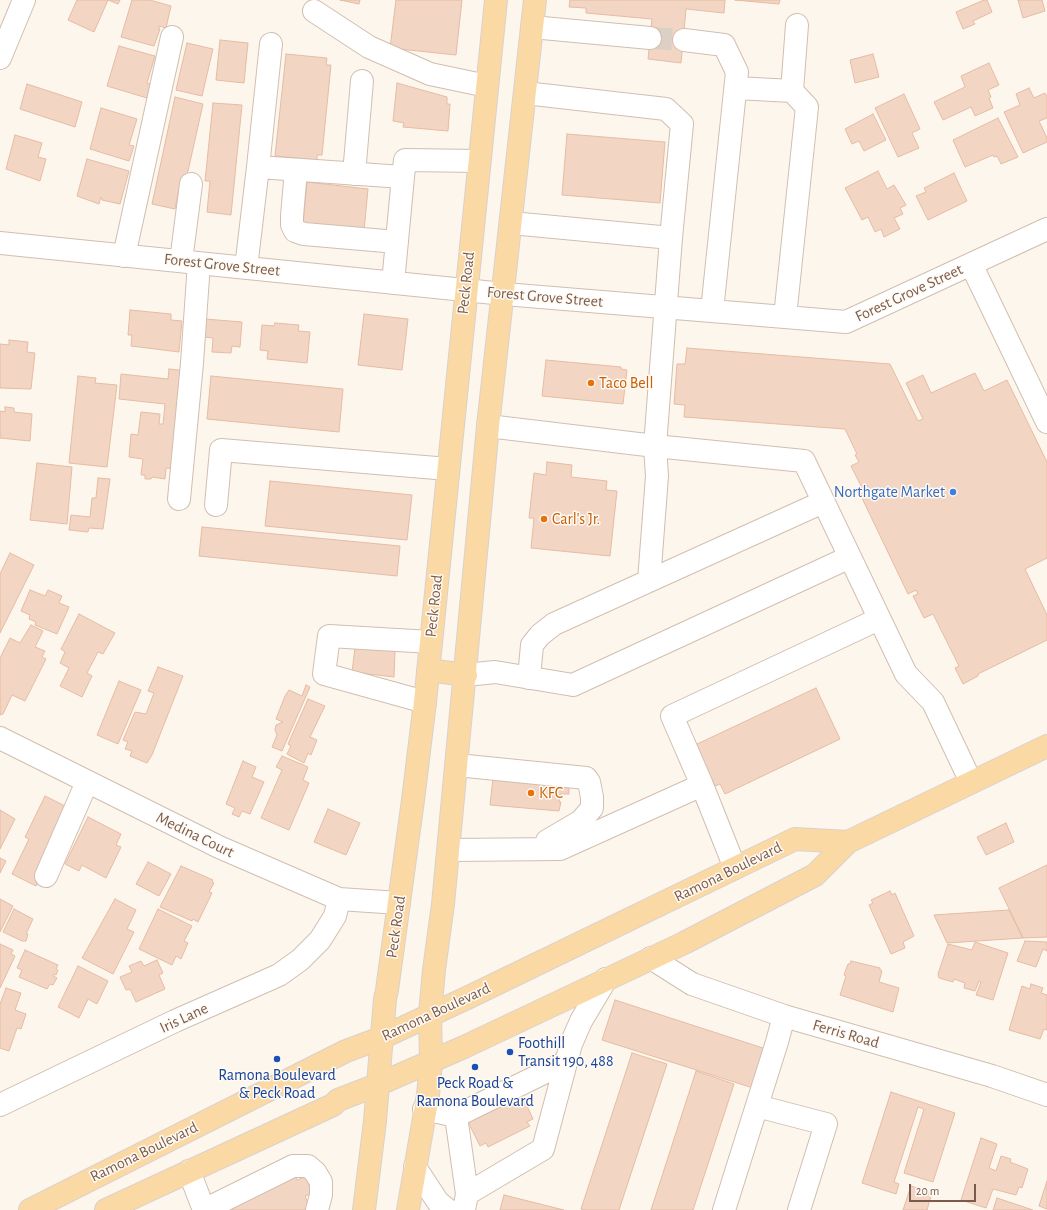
<!DOCTYPE html>
<style>
body{margin:0}
#map{position:relative;width:1047px;height:1210px;overflow:hidden;background:#fdf6ec;font-family:"Alegreya Sans",sans-serif}
canvas{display:block}
.scale{position:absolute;left:909px;top:1184px;width:67px;height:18px;box-sizing:border-box;border:2px solid #7a5c4d;border-top:0;padding-left:5px;font-size:12px;line-height:14px;white-space:nowrap;color:#7a5c4d;-webkit-text-stroke:3px #fffaf3;paint-order:stroke}
</style>
<div id="map">
<canvas width="1047" height="1210"></canvas>
<div class="scale">20 m</div>
</div>
<script>
const g = document.querySelector('canvas').getContext('2d');
g.lineJoin = 'round';
function fillPath(path, color) { g.fillStyle = color; g.fill(path, 'evenodd'); }
const poly = rows => new Path2D(rows.map(r => 'M' + r).join(''));
function stroke(path, color, width, dash) { g.strokeStyle = color; g.lineWidth = width; g.lineCap = dash ? 'butt' : 'round'; g.setLineDash(dash || []); g.stroke(path); }
function label(font, color, halo, rows, align = 'center') {
  g.font = font + ' "Alegreya Sans",sans-serif'; g.lineWidth = 3; g.setLineDash([]); g.textBaseline = 'middle'; g.strokeStyle = halo; g.fillStyle = color; for (const [text, x, y, turn = 0] of rows) {
    g.save(); g.translate(x, y); g.rotate((+turn || 0) * Math.PI / 180); g.textAlign = isNaN(turn) ? turn : align; if (halo) g.strokeText(text, 0, 0); g.fillText(text, 0, 0); g.restore();
  }
}
const building = poly([
 [77,0,108,0,94,32,68,20,77,0],
 [108,0,120,0,118,4,108,0],
 [132,0,150,0,171,6,166,28,159,26,159,29,160,29,154,46,121,37,132,0],
 [340,0,360,0,359,4,340,0],
 [396,0,462,0,456,55,390,48,396,0],
 [570,0,725,0,724,13,686,9,681,63,648,59,652,19,586,13,586,8,569,7,570,0],
 [735,0,780,0,779,4,735,0],
 [984,0,987,0,992,12,973,21,975,24,963,29,956,12,984,0],
 [1018,0,1042,0,1045,11,1023,18,1018,0],
 [220,40,248,43,244,83,216,80,220,40],
 [187,43,213,49,202,96,176,90,187,43],
 [119,46,155,56,147,83,151,84,147,98,107,86,119,46],
 [286,54,327,58,326,65,331,65,322,155,317,155,317,160,275,156,286,54],
 [873,54,879,77,855,83,850,60,873,54],
 [989,63,999,85,988,90,991,97,989,98,993,108,975,116,971,107,943,120,934,102,965,87,961,76,989,63],
 [397,83,447,97,447,104,450,104,448,131,403,127,404,123,393,121,397,83],
 [27,84,82,102,75,127,20,109,27,84],
 [1029,88,1034,98,1045,93,1047,97,1047,118,1039,121,1047,138,1047,142,1023,153,1004,112,1020,105,1016,94,1029,88],
 [904,94,920,129,912,133,919,148,898,157,875,108,904,94],
 [175,97,203,104,186,180,181,179,175,209,152,204,175,97],
 [213,103,242,105,231,215,207,212,210,181,205,181,213,103],
 [101,108,137,119,129,145,134,146,129,161,90,149,101,108],
 [873,114,886,140,864,151,859,141,852,144,845,129,873,114],
 [998,118,1018,157,1001,164,997,156,994,157,993,155,965,167,953,140,998,118],
 [567,134,665,142,660,203,562,195,567,134],
 [15,135,42,143,38,157,46,159,40,181,6,169,15,135],
 [87,159,129,171,120,204,102,200,102,198,101,197,99,204,77,196,87,159],
 [878,171,887,189,894,185,906,205,900,208,903,214,894,218,900,229,884,237,881,229,875,232,868,217,862,220,845,188,878,171],
 [954,173,967,201,928,220,916,196,926,192,924,188,954,173],
 [307,182,368,189,364,231,303,224,307,182],
 [130,310,171,314,171,320,182,321,179,352,131,346,132,335,128,335,130,310],
 [364,314,408,319,402,370,358,365,364,314],
 [205,319,242,322,240,347,232,346,231,353,212,352,213,338,204,337,205,319],
 [275,323,299,325,298,331,310,332,307,363,267,359,268,351,260,350,262,325,274,326,275,323],
 [9,340,28,342,27,352,35,353,31,389,0,388,0,344,9,345,9,340],
 [687,348,890,364,918,421,923,419,906,383,923,375,931,393,975,373,984,391,1007,380,1047,462,1047,558,1025,569,1047,615,1047,640,978,674,978,676,963,684,955,668,959,666,933,614,924,618,913,596,918,594,916,590,908,594,860,494,869,490,867,485,862,488,851,466,859,462,855,455,857,454,845,429,684,417,685,405,674,404,677,364,685,364,687,348],
 [546,360,621,367,621,369,627,370,623,404,542,396,546,360],
 [169,369,189,371,178,469,166,468,165,479,152,477,151,479,145,479,145,475,141,475,143,459,129,457,131,434,138,435,141,412,160,414,159,424,163,424,165,404,119,399,121,374,168,379,169,369],
 [78,376,96,378,95,383,117,385,107,467,69,463,78,376],
 [211,376,343,389,339,432,207,419,211,376],
 [5,407,14,408,14,412,32,414,30,441,0,438,0,411,5,412,5,407],
 [547,462,572,465,571,477,607,481,606,490,617,491,610,556,531,548,534,518,529,518,534,473,546,475,547,462],
 [37,463,72,467,67,524,30,520,37,463],
 [98,478,110,479,103,529,89,528,88,532,69,530,71,515,90,517,92,498,96,498,98,478],
 [270,481,412,495,407,540,265,526,270,481],
 [202,527,400,546,397,576,199,556,202,527],
 [10,553,34,565,0,633,0,574,10,553],
 [30,590,45,596,48,590,62,596,59,603,69,607,57,634,35,625,36,622,29,619,30,615,21,611,30,590],
 [79,614,115,633,103,654,98,652,87,673,92,676,82,697,60,686,69,668,60,663,65,652,61,649,79,614],
 [31,625,43,631,35,647,45,651,42,657,46,659,25,701,12,695,3,714,0,715,0,658,10,638,20,643,31,625],
 [355,648,395,651,394,677,352,672,355,648],
 [158,667,183,676,152,755,147,763,130,756,132,751,125,749,128,742,123,740,135,712,146,714,154,693,148,691,158,667],
 [119,681,141,690,118,744,97,735,119,681],
 [306,685,310,687,282,751,272,747,277,735,275,730,276,725,283,722,276,719,285,696,289,690,302,696,306,685],
 [816,688,840,739,725,794,720,784,715,786,695,745,816,688],
 [308,699,325,706,310,737,317,740,311,755,308,753,304,763,287,754,291,746,288,744,308,699],
 [282,756,308,767,303,780,309,783,289,830,261,818,282,770,276,767,282,756],
 [243,761,256,767,252,777,264,782,250,814,242,811,239,817,232,814,235,808,226,804,243,761],
 [493,778,569,787,569,794,560,794,559,802,561,802,559,811,490,805,493,778],
 [45,796,67,807,59,838,36,886,12,874,29,839,25,837,45,796],
 [328,809,360,823,346,855,314,842,328,809],
 [0,810,15,819,0,849,0,810],
 [88,817,121,834,116,845,121,847,106,878,82,865,79,871,65,864,88,817],
 [1006,823,1014,842,986,855,977,837,1006,823],
 [0,858,6,861,0,873,0,858],
 [148,862,171,874,159,896,136,884,148,862],
 [1047,865,1047,937,1023,938,999,888,1047,865],
 [181,866,213,880,212,882,214,883,209,892,212,893,198,922,193,919,192,921,160,907,181,866],
 [890,891,892,895,895,893,914,936,903,942,905,948,891,954,869,905,873,903,871,900,890,891],
 [0,899,13,906,0,932,0,899],
 [115,899,136,910,127,929,134,932,113,974,82,958,115,899],
 [14,909,33,919,26,934,28,934,26,941,22,941,3,932,14,909],
 [158,909,192,926,184,941,188,943,181,959,176,956,172,965,139,949,158,909],
 [1009,910,1023,938,947,943,934,915,1009,910],
 [1025,941,1047,942,1047,951,1043,949,1036,967,1017,961,1025,941],
 [975,942,1008,953,993,1000,976,995,981,982,979,981,975,991,964,988,965,983,954,979,953,982,939,978,938,974,948,944,972,950,975,942],
 [0,944,13,950,11,954,15,956,0,988,0,944],
 [25,950,58,965,56,969,58,970,56,975,54,974,53,976,57,978,53,985,50,984,47,989,19,977,22,970,17,968,25,950],
 [157,960,163,973,159,975,165,989,136,1002,130,989,126,990,120,977,132,972,129,966,141,961,144,966,157,960],
 [851,961,880,968,880,970,882,971,879,982,899,988,893,1012,840,995,846,976,844,975,848,964,850,964,851,961],
 [78,966,108,981,97,1004,88,999,79,1018,58,1007,78,966],
 [1031,984,1043,988,1041,993,1047,995,1047,1030,1044,1029,1040,1039,1009,1030,1022,986,1030,989,1031,984],
 [6,988,21,993,15,1010,26,1014,21,1029,17,1028,9,1051,0,1048,0,1004,6,988],
 [615,1000,766,1049,753,1088,602,1040,615,1000],
 [632,1053,667,1064,619,1210,585,1210,581,1209,632,1053],
 [696,1071,734,1084,693,1210,651,1210,696,1071],
 [891,1092,955,1113,933,1182,904,1173,924,1109,918,1107,894,1182,899,1184,896,1194,862,1183,891,1092],
 [522,1095,533,1119,527,1122,530,1126,488,1147,486,1143,480,1146,468,1122,522,1095],
 [981,1138,997,1144,989,1168,996,1171,1001,1156,1011,1159,1010,1162,1028,1169,1022,1188,1019,1187,1016,1195,993,1189,986,1208,961,1200,981,1138],
 [293,1170,297,1180,305,1177,313,1193,305,1196,311,1210,226,1210,293,1170],
 [1047,1181,1047,1209,1039,1206,1047,1181],
 [911,1186,932,1193,927,1210,903,1210,911,1186],
 [504,1195,564,1210,500,1210,504,1195],
 [997,1198,1033,1210,993,1210,997,1198]
]);
fillPath(building, '#f3d5c3');
stroke(building, '#e6bba3', 1);
stroke(poly([
 [650,38,684,40]
]), '#dcd0c4', 22, [22, 11]);
const minor = poly([
 [314,11,369,47,430,74,487,86],
 [532,27,650,38],
 [684,40,724,45,737,72,712,311],
 [0,58,24,0],
 [736,88,792,91,807,107,785,317],
 [792,91,797,25],
 [258,167,271,44],
 [296,170,292,216,292,225,295,231,304,234,397,242],
 [354,174,362,81],
 [403,177,405,160,479,161],
 [511,223,671,238,682,124,666,109,525,93],
 [671,238,655,446,804,461,906,674,933,702,971,782],
 [0,243,504,294,846,322,1047,229],
 [124,256,172,37],
 [181,261,191,184],
 [971,264,1047,422],
 [246,268,258,167,403,177,393,283],
 [488,426,655,446,657,476,649,581],
 [179,499,192,363,199,263],
 [216,505,221,450,448,469],
 [466,675,495,672,573,685,850,557],
 [529,678,532,645,540,635,554,624,823,502],
 [425,702,324,674,329,636,431,642],
 [0,738,219,847,339,899,399,903],
 [457,765,586,778,589,782,592,797,592,808,581,821,547,841],
 [702,785,672,716,879,619],
 [449,850,560,849,702,785,735,868],
 [46,876,87,782],
 [651,958,692,984,784,1016,992,1076,1047,1095],
 [0,1105,175,1021,279,975,300,960,320,940,335,916,339,899],
 [757,1106,826,1124,799,1210],
 [424,1109,456,1116,566,1062],
 [456,1116,467,1194,464,1210],
 [415,1167,438,1202,448,1210],
 [189,1171,204,1210],
 [467,1194,543,1149,571,1044,581,1021,606,979],
 [204,1210,293,1166,308,1166,315,1172,321,1182,321,1195,317,1210],
 [724,1210,777,1042,784,1016]
]);
const major = poly([
 [428,670,466,675],
 [30,1210,346,1051,381,1038,469,997,795,839,848,842],
 [106,1210,333,1105,338,1100,377,1085,464,1047,684,943,815,875,848,842,1047,746],
 [364,1210,375,1121,385,999,387,990,413,800,425,702,496,0],
 [408,1210,428,1095,431,1061,430,1014,434,970,443,904,488,426,535,0]
]);
stroke(minor, '#d1beb0', 24);
stroke(major, '#dad1cd', 24);
stroke(minor, '#fff', 22);
stroke(major, '#fbd9a5', 22);
for (const [x, y, r, color] of [
 [591,383,4,"#e8710a"],
 [953,492,4,"#3f7fe0"],
 [544,519,4,"#e8710a"],
 [531,793,4,"#e8710a"],
 [510,1052,4,"#1a4fb4"],
 [277,1059,4,"#1a4fb4"],
 [475,1067,4,"#1a4fb4"]
]) { const dot = new Path2D(); dot.arc(x, y, r, 0, 2 * Math.PI); g.fillStyle = color; g.fill(dot); stroke(dot, '#fffaf3', 1.5); }
label('16px', '#7a5c4d', '#fffaf3', [
 ["Forest Grove Street",222,265,6],
 ["Peck Road",466,283,-84],
 ["Forest Grove Street",909,293,-25],
 ["Forest Grove Street",545,297,5],
 ["Peck Road",434,606,-84],
 ["Medina Court",195,835,26],
 ["Ramona Boulevard",728,872,-26],
 ["Peck Road",396,927,-82],
 ["Ramona Boulevard",436,1012,-25],
 ["Iris Lane",184,1018,-25],
 ["Ferris Road",846,1034,16],
 ["Ramona Boulevard",144,1152,-26]
]);
label('16px', '#c56008', '#fffaf3', [
 ["Taco Bell",599,383],
 ["Carl's Jr.",552,519],
 ["KFC",539,793]
], 'left');
label('16px', '#366cbe', '#fffaf3', [
 ["Northgate Market",945,492]
], 'right');
label('16px', '#164399', '#fffaf3', [
 ["Foothill",518,1043,"left"],
 ["Transit 190, 488",518,1061,"left"],
 ["Ramona Boulevard",277,1075],
 ["& Peck Road",277,1093],
 ["Peck Road &",475,1083],
 ["Ramona Boulevard",475,1101]
]);
</script>
